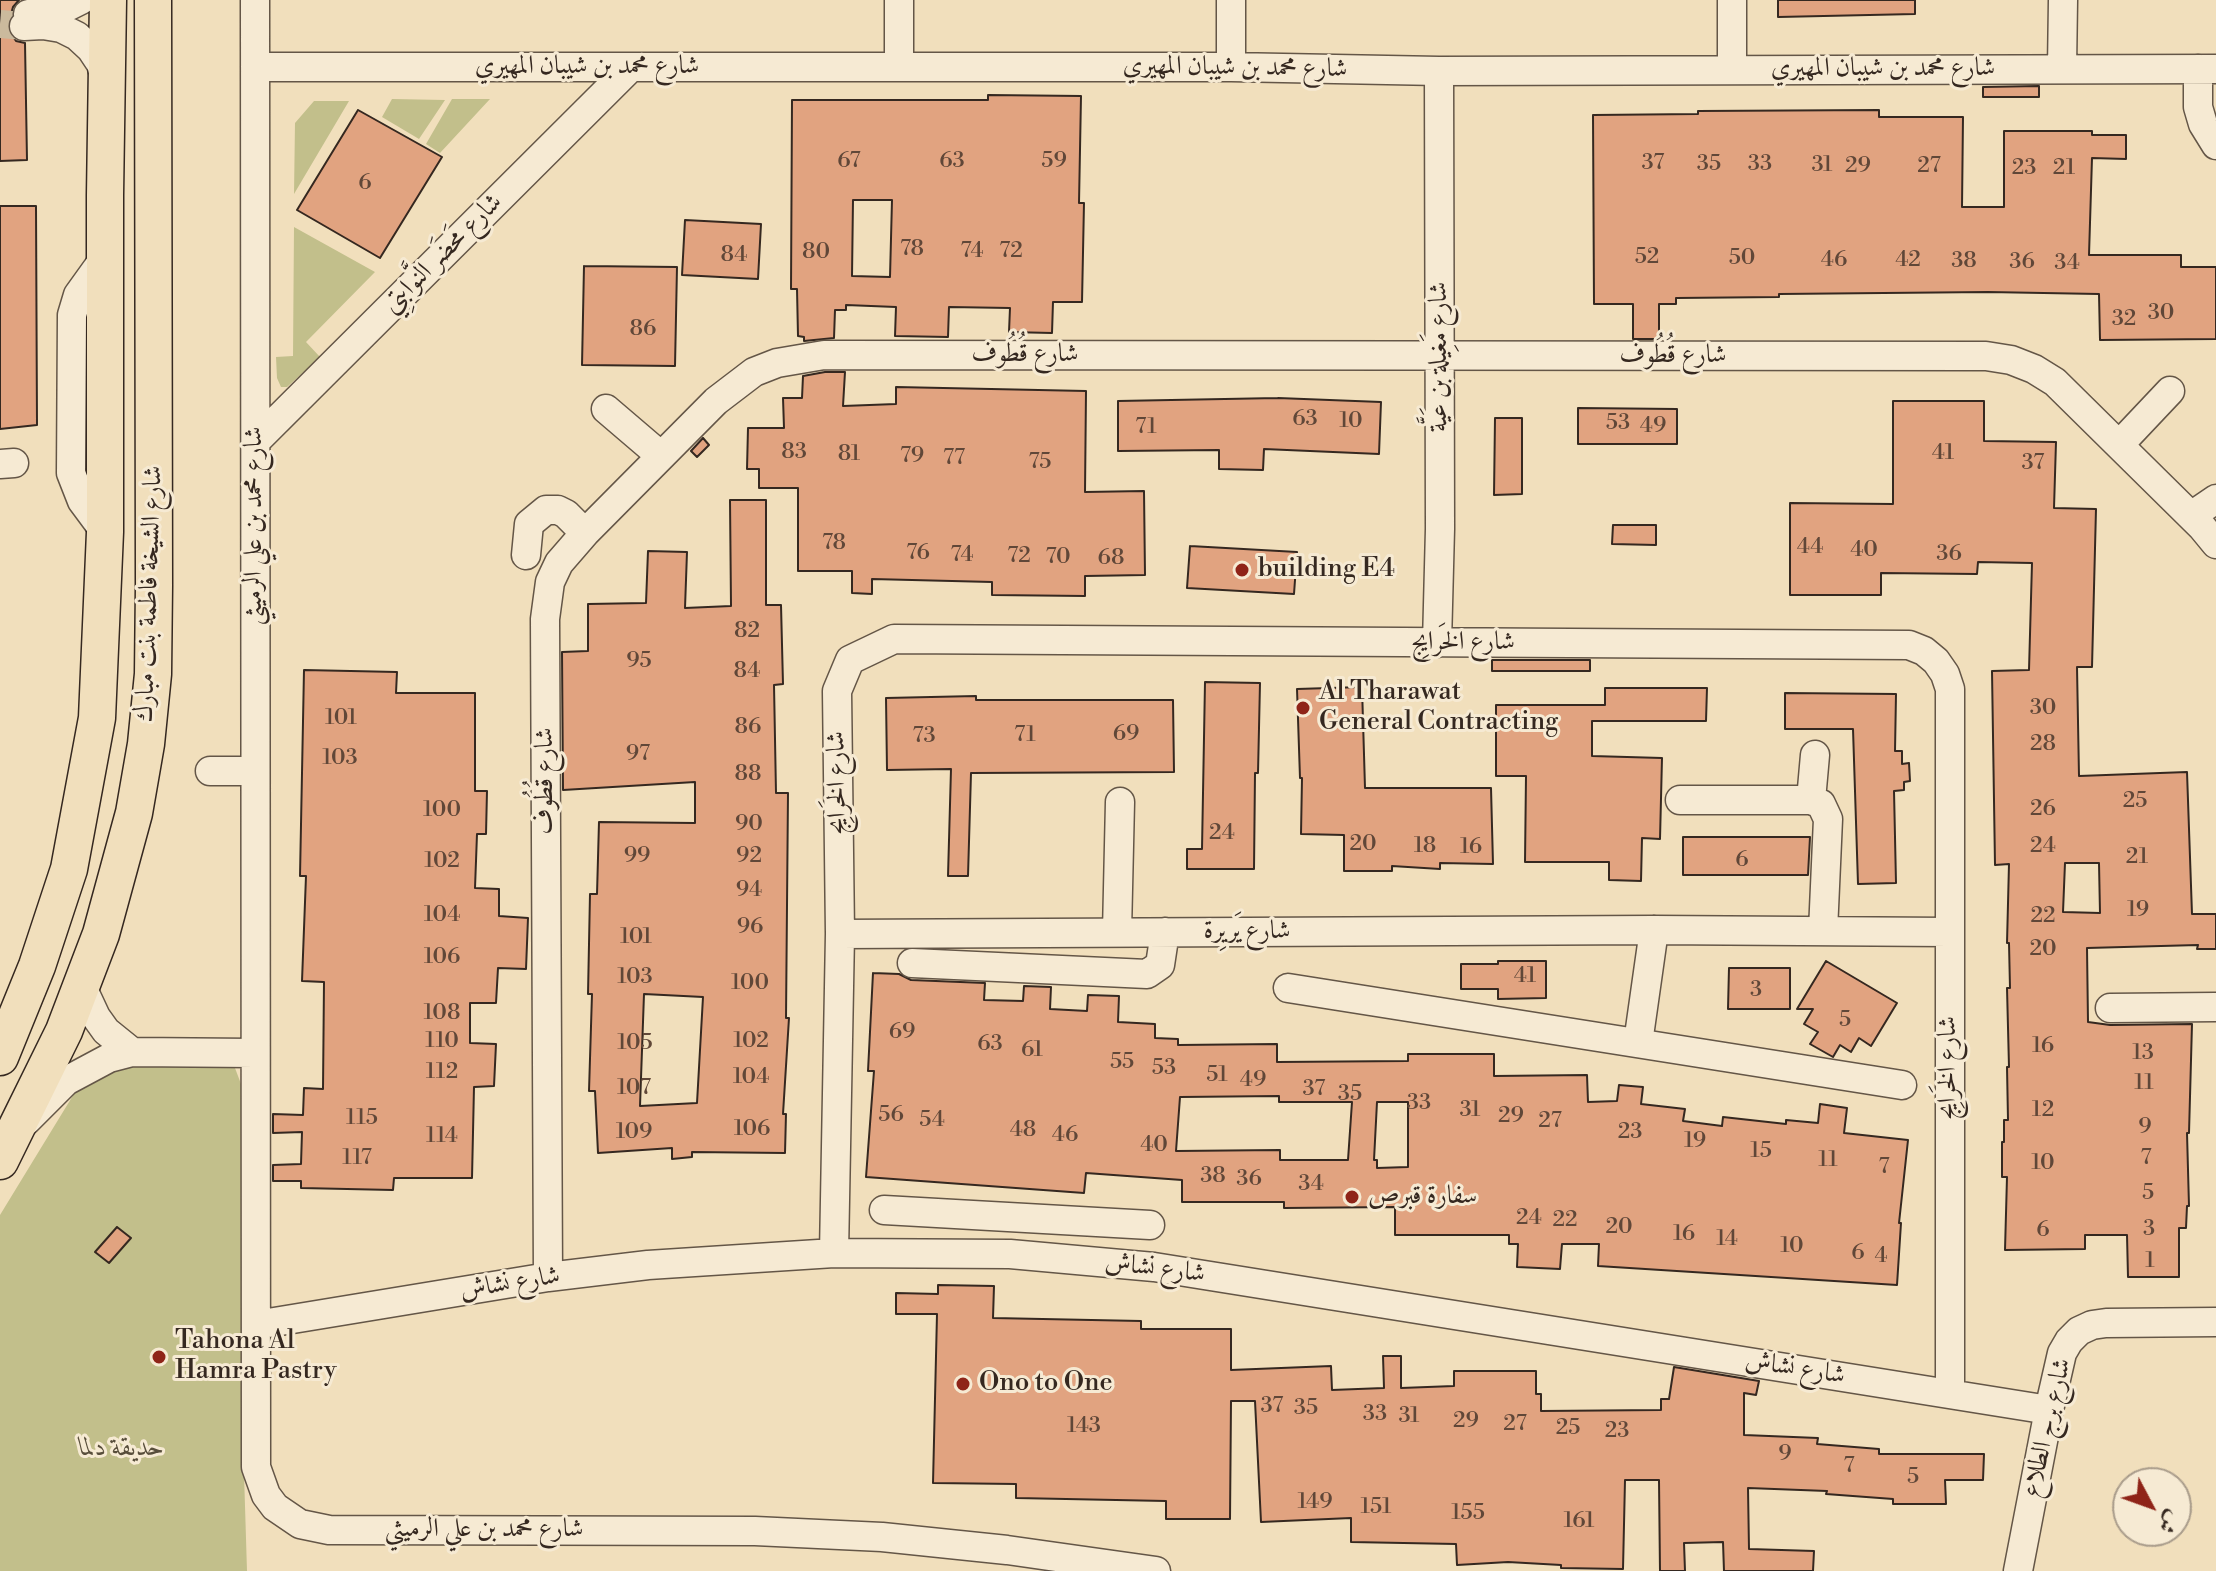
<!DOCTYPE html>
<meta charset="utf-8">
<style>
body{margin:0}
#map{position:relative;width:2216px;height:1571px;overflow:hidden;background:#f1dfbc;font-family:"Libre Bodoni",Amiri,serif}
canvas{display:block}
.north{position:absolute;left:2112px;top:1467px;width:80px;height:80px;box-sizing:border-box;background:#f6ead3;border:2px solid #a99c8b;border-radius:50%;rotate:131deg;font-size:22px;font-weight:700;line-height:32px;text-align:center;color:#352820}
.north::after{content:'';display:block;margin:auto;width:28px;height:36px;background:#8f2418;clip-path:polygon(50% 0,100% 100%,50% 72%,0 100%)}
</style>
<div id="map">
<canvas width="2216" height="1571"></canvas>
<div class="north">ش</div>
</div>
<script>
const g = document.querySelector('canvas').getContext('2d');
g.lineJoin = 'round';
function fillPath(path, color) { g.fillStyle = color; g.fill(path, 'evenodd'); }
const poly = rows => new Path2D(rows.map(r => 'M' + r).join(''));
function stroke(path, color, width, dash) { g.strokeStyle = color; g.lineWidth = width; g.lineCap = dash ? 'butt' : 'round'; g.setLineDash(dash || []); g.stroke(path); }
function label(font, color, halo, rows, align = 'center') {
  g.font = font + ' "Libre Bodoni",Amiri,serif'; g.lineWidth = 6; g.setLineDash([]); g.textBaseline = 'middle'; g.strokeStyle = halo; g.fillStyle = color; for (const [text, x, y, turn = 0] of rows) {
    g.save(); g.translate(x, y); g.rotate((+turn || 0) * Math.PI / 180); g.textAlign = isNaN(turn) ? turn : align; if (halo) g.strokeText(text, 0, 0); g.fillText(text, 0, 0); g.restore();
  }
}
fillPath(poly([
 [392,99,445,100,419,139,382,117],
 [452,99,490,99,440,153,426,144],
 [314,101,349,101,294,194,295,123],
 [294,227,375,272,306,342,320,357,287,387,281,387,277,378,276,357,293,356],
 [212,1062,235,1068,244,1092,241,1376,247,1571,0,1571,0,1215,80,1084,100,1067]
]), '#c2bf8b');
const building = poly([
 [0,0,19,0,13,7,7,28,16,41,25,43,27,160,0,161,0,0],
 [1778,0,1915,0,1915,14,1778,17,1778,0],
 [2039,86,2039,97,1983,97,1983,87,2039,86],
 [988,95,1081,96,1079,203,1084,203,1082,302,1053,302,1052,333,1009,332,1010,308,949,307,948,337,895,336,896,307,846,305,846,310,835,310,834,338,804,341,804,337,798,336,797,289,791,289,792,100,988,100,988,95],
 [853,200,892,200,890,277,852,276,853,200],
 [358,110,442,157,380,258,297,210,358,110],
 [1879,110,1879,117,1963,117,1962,207,2004,207,2004,131,2092,131,2092,135,2126,135,2126,159,2092,158,2089,255,2181,255,2181,267,2216,267,2216,339,2100,340,2099,294,1988,292,1779,294,1779,297,1676,298,1676,304,1659,304,1659,339,1633,339,1633,304,1594,304,1593,115,1698,114,1698,111,1879,110],
 [0,206,36,206,37,425,0,429,0,206],
 [685,220,761,224,758,279,682,275,685,220],
 [584,266,677,267,675,366,582,365,584,266],
 [825,372,845,372,843,406,896,404,896,387,1086,391,1085,492,1144,491,1145,575,1085,576,1085,596,992,595,992,582,872,579,872,594,852,593,852,571,798,571,798,488,759,488,759,469,747,469,748,428,784,428,783,398,802,398,803,376,825,372],
 [1278,398,1381,402,1379,454,1264,449,1263,470,1219,469,1219,450,1118,451,1118,401,1278,398],
 [1893,401,1984,401,1984,441,2056,442,2054,508,2096,509,2092,667,2077,667,2079,776,2187,772,2192,914,2216,914,2216,949,2197,949,2198,945,2087,948,2088,1022,2110,1025,2192,1024,2189,1133,2187,1133,2189,1206,2187,1206,2186,1228,2179,1228,2179,1277,2128,1277,2127,1235,2085,1235,2085,1249,2005,1250,2007,1177,2002,1177,2002,1142,2004,1142,2004,1120,2008,1120,2007,1067,2009,1067,2007,988,2010,988,2009,943,2007,943,2009,864,1995,865,1992,671,2029,670,2032,563,1978,562,1977,574,1881,573,1881,595,1790,595,1790,503,1893,504,1893,401],
 [2065,863,2099,863,2100,913,2063,912,2065,863],
 [1578,408,1677,409,1677,444,1578,444,1578,408],
 [1495,418,1522,418,1522,494,1494,495,1495,418],
 [703,438,709,445,697,457,691,451,703,438],
 [730,500,766,500,766,605,781,605,783,684,774,685,776,793,788,793,786,1018,789,1018,783,1114,786,1114,785,1153,692,1152,692,1157,672,1159,672,1148,598,1153,595,1091,589,1091,592,994,588,994,590,894,597,894,599,822,695,823,695,782,563,790,562,652,588,651,588,604,646,603,648,551,687,552,685,608,731,606,730,500],
 [644,994,703,997,697,1103,640,1106,644,994],
 [1613,525,1656,525,1656,545,1612,544,1613,525],
 [1190,546,1297,552,1294,594,1187,588,1190,546],
 [1492,660,1590,660,1590,671,1492,671,1492,660],
 [304,670,397,672,396,693,475,693,475,791,487,791,486,834,477,834,475,888,499,889,499,916,528,918,526,969,498,968,496,1003,470,1003,470,1043,496,1044,494,1086,474,1087,472,1178,394,1178,393,1190,301,1188,301,1181,273,1181,273,1165,301,1164,302,1132,273,1133,273,1114,303,1115,304,1088,323,1089,324,982,302,981,306,876,300,876,304,670],
 [1205,682,1260,683,1258,773,1255,773,1254,869,1187,869,1187,849,1202,849,1205,682],
 [1362,687,1365,788,1491,788,1493,864,1440,863,1440,869,1392,866,1392,871,1344,871,1344,835,1301,834,1302,778,1300,778,1297,689,1362,687],
 [1605,688,1707,688,1706,721,1592,721,1592,756,1662,758,1660,839,1642,838,1641,881,1609,880,1609,862,1525,862,1526,776,1496,776,1496,705,1605,705,1605,688],
 [1785,693,1896,694,1895,751,1902,751,1902,764,1909,763,1910,781,1904,782,1904,790,1894,791,1896,883,1858,884,1853,729,1785,729,1785,693],
 [976,696,976,700,1173,700,1174,772,971,773,968,876,948,876,951,769,887,770,886,698,976,696],
 [1683,837,1810,837,1808,875,1683,875,1683,837],
 [1498,961,1546,961,1546,998,1498,999,1498,989,1461,989,1461,964,1498,964,1498,961],
 [1826,961,1897,1003,1871,1046,1859,1038,1851,1052,1840,1045,1833,1057,1810,1044,1818,1032,1804,1024,1813,1009,1797,1009,1826,961],
 [1729,968,1790,968,1790,1009,1728,1009,1729,968],
 [873,973,899,974,911,980,985,983,984,1000,1023,1001,1024,986,1051,987,1050,1009,1087,1011,1088,995,1119,996,1118,1022,1155,1024,1155,1038,1178,1039,1178,1045,1277,1044,1277,1062,1408,1061,1408,1054,1494,1054,1494,1076,1587,1075,1588,1102,1617,1101,1619,1085,1643,1087,1641,1104,1685,1109,1683,1121,1722,1126,1723,1117,1786,1124,1786,1120,1818,1123,1820,1104,1847,1108,1844,1133,1908,1140,1899,1223,1901,1223,1897,1285,1598,1266,1599,1244,1562,1244,1560,1269,1517,1267,1518,1244,1509,1244,1509,1235,1395,1235,1395,1207,1284,1208,1284,1202,1182,1202,1182,1180,1086,1173,1084,1193,866,1177,874,1071,868,1071,873,973],
 [1279,1096,1279,1102,1352,1102,1348,1160,1280,1160,1280,1150,1176,1151,1180,1097,1279,1096],
 [1377,1102,1408,1102,1408,1167,1377,1168,1377,1160,1374,1160,1377,1102],
 [117,1227,131,1238,109,1263,95,1252,117,1227],
 [938,1285,994,1286,993,1318,1141,1321,1141,1329,1231,1329,1231,1370,1331,1366,1332,1390,1384,1388,1383,1356,1401,1356,1401,1388,1454,1386,1454,1371,1536,1371,1536,1394,1541,1394,1541,1411,1661,1410,1661,1399,1669,1399,1674,1367,1759,1381,1756,1395,1744,1393,1744,1435,1818,1438,1817,1444,1879,1449,1879,1454,1984,1454,1983,1480,1945,1480,1946,1504,1893,1504,1893,1499,1826,1494,1827,1491,1748,1488,1749,1549,1814,1551,1813,1571,1724,1571,1723,1542,1684,1543,1685,1571,1660,1571,1659,1480,1625,1480,1623,1569,1561,1568,1561,1565,1508,1562,1457,1565,1456,1544,1351,1542,1351,1518,1261,1522,1255,1401,1231,1401,1230,1519,1166,1519,1166,1501,1016,1498,1016,1484,933,1483,937,1314,896,1314,896,1293,938,1294,938,1285]
]);
fillPath(building, '#e1a380');
stroke(building, '#352820', 2);
stroke(poly([
 [0,24,24,26]
]), '#cbba9d', 28, [28, 14]);
const minor = poly([
 [255,0,256,1467,266,1495,275,1507,300,1524,329,1530,755,1531,882,1537,1007,1550,1156,1571],
 [1231,0,1231,67],
 [1732,0,1732,69],
 [28,14,63,9,81,0],
 [24,26,43,25,61,28,77,36,91,49,101,64,105,79],
 [899,66,899,0],
 [255,67,1231,67,1439,71,2216,69],
 [2062,69,2063,0],
 [2198,69,2198,107,2203,124,2216,145],
 [606,409,661,456],
 [256,441,631,67],
 [2119,445,2170,391],
 [0,464,14,463],
 [2191,516,2216,499],
 [105,532,82,501,71,473,72,315,78,295,106,256],
 [526,555,529,524,546,510,558,510,566,514,585,533],
 [1437,643,1440,529,1439,71],
 [210,771,253,771],
 [1680,800,1811,800,1821,804,1828,819,1823,931],
 [1811,800,1815,755],
 [1117,932,1120,802],
 [840,934,1654,930,1948,932],
 [912,963,1147,974,1160,965,1165,932],
 [82,987,96,1017,106,1031,132,1052],
 [1288,988,1902,1085],
 [2110,1008,2216,1007],
 [1638,1043,1654,930],
 [26,1121,66,1081,109,1058,132,1052,254,1053],
 [884,1210,1150,1225],
 [834,1253,840,934,837,691,850,660,894,639,1909,645,1924,651,1936,661,1945,674,1950,689,1950,1394],
 [548,1277,545,619,550,582,559,563,585,533,716,401,754,372,777,363,824,355,1986,356,2011,360,2034,369,2055,382,2202,527,2216,544],
 [256,1325,548,1277,648,1265,834,1253,1010,1254,1154,1267,2049,1410],
 [2018,1571,2049,1410,2062,1353,2069,1341,2079,1331,2092,1325,2106,1323,2216,1322]
]);
const major = poly([
 [0,1057,37,966,69,869,97,718,105,532,105,195,108,0],
 [0,1161,64,1031,101,934,134,813,146,744,153,674,154,585,153,0]
]);
stroke(minor, '#645647', 31);
stroke(major, '#352820', 39);
stroke(minor, '#f6ead3', 28);
stroke(major, '#f1dfbc', 36);
for (const [x, y, r, color] of [
 [1242,570,8,"#8f2418"],
 [1303,708,8,"#8f2418"],
 [1352,1197,8,"#8f2418"],
 [159,1357,8,"#8f2418"],
 [963,1384,8,"#8f2418"]
]) { const dot = new Path2D(); dot.arc(x, y, r, 0, 2 * Math.PI); g.fillStyle = color; g.fill(dot); stroke(dot, '#f6ead3', 3); }
label('22px', '#604738', null, [
 ["67",849,162],
 ["63",952,162],
 ["59",1054,162],
 ["37",1653,164],
 ["35",1709,165],
 ["33",1760,165],
 ["31",1822,166],
 ["29",1858,167],
 ["27",1929,167],
 ["23",2024,169],
 ["21",2064,169],
 ["6",365,184],
 ["78",912,250],
 ["74",972,252],
 ["72",1011,252],
 ["80",816,253],
 ["84",734,256],
 ["52",1647,258],
 ["50",1742,259],
 ["46",1834,261],
 ["42",1908,261],
 ["38",1964,262],
 ["36",2022,263],
 ["34",2067,264],
 ["30",2161,314],
 ["32",2124,320],
 ["86",643,330],
 ["63",1305,420],
 ["10",1351,422],
 ["53",1618,424],
 ["49",1653,427],
 ["71",1146,428],
 ["83",794,453],
 ["41",1943,454],
 ["81",849,455],
 ["79",912,457],
 ["77",954,459],
 ["75",1040,463],
 ["37",2033,464],
 ["78",834,544],
 ["44",1810,548],
 ["40",1864,551],
 ["76",918,554],
 ["36",1949,555],
 ["74",962,556],
 ["72",1019,557],
 ["70",1058,558],
 ["68",1111,559],
 ["82",747,632],
 ["95",639,662],
 ["84",747,672],
 ["30",2043,709],
 ["101",341,719],
 ["86",748,728],
 ["69",1126,735],
 ["71",1025,736],
 ["73",924,737],
 ["28",2043,745],
 ["97",638,755],
 ["103",340,759],
 ["88",748,775],
 ["25",2135,802],
 ["26",2043,810],
 ["100",442,811],
 ["90",749,825],
 ["24",1222,834],
 ["20",1363,845],
 ["18",1425,847],
 ["24",2043,847],
 ["16",1471,848],
 ["99",637,857],
 ["92",749,857],
 ["21",2137,858],
 ["6",1742,861],
 ["102",442,862],
 ["94",749,891],
 ["19",2138,911],
 ["104",442,916],
 ["22",2043,917],
 ["96",750,928],
 ["101",636,938],
 ["20",2043,950],
 ["106",442,958],
 ["41",1525,977],
 ["103",635,978],
 ["100",750,984],
 ["3",1756,991],
 ["108",442,1014],
 ["5",1845,1021],
 ["69",902,1033],
 ["110",442,1042],
 ["102",751,1042],
 ["105",635,1044],
 ["63",990,1045],
 ["16",2043,1047],
 ["61",1032,1051],
 ["13",2143,1054],
 ["55",1122,1063],
 ["53",1164,1069],
 ["112",442,1073],
 ["51",1217,1076],
 ["104",751,1078],
 ["49",1253,1081],
 ["11",2144,1084],
 ["107",634,1089],
 ["37",1314,1090],
 ["35",1350,1095],
 ["33",1419,1104],
 ["31",1470,1111],
 ["12",2043,1111],
 ["56",891,1116],
 ["29",1511,1117],
 ["115",362,1119],
 ["54",932,1121],
 ["27",1550,1122],
 ["9",2145,1128],
 ["106",752,1130],
 ["48",1023,1131],
 ["109",634,1133],
 ["23",1630,1133],
 ["46",1065,1136],
 ["114",442,1137],
 ["19",1695,1142],
 ["40",1154,1146],
 ["15",1761,1152],
 ["117",357,1159],
 ["7",2146,1159],
 ["11",1828,1161],
 ["10",2043,1164],
 ["7",1884,1168],
 ["38",1213,1177],
 ["36",1249,1180],
 ["34",1311,1185],
 ["5",2148,1194],
 ["24",1529,1219],
 ["22",1565,1221],
 ["20",1619,1228],
 ["3",2149,1230],
 ["6",2043,1231],
 ["16",1684,1235],
 ["14",1727,1240],
 ["10",1792,1247],
 ["6",1858,1254],
 ["4",1881,1257],
 ["1",2150,1262],
 ["37",1272,1407],
 ["35",1306,1409],
 ["33",1375,1415],
 ["31",1409,1417],
 ["29",1466,1422],
 ["27",1515,1425],
 ["143",1084,1427],
 ["25",1568,1429],
 ["23",1617,1432],
 ["9",1785,1455],
 ["7",1849,1467],
 ["5",1913,1478],
 ["149",1315,1503],
 ["151",1376,1508],
 ["155",1468,1514],
 ["161",1579,1522]
]);
label('26px', '#352820', '#f6ead3', [
 ["شارع محمد بن شيبان المهيري",587,67],
 ["شارع محمد بن شيبان المهيري",1235,68,1],
 ["شارع محمد بن شيبان المهيري",1883,69],
 ["شارع مَحضَر النَّوابتِي",443,254,-45],
 ["شارع قُطُوف",1025,355],
 ["شارع قُطُوف",1673,356],
 ["شارع مَغِيلة بن عَيَّة",1440,357,-90],
 ["شارع محمد بن علي الرميثي",255,526,-90],
 ["شارع الشيخة فاطمة بنت مبارك",150,594,-88],
 ["شارع الخَرايِج",1463,643],
 ["شارع قُطُوف",546,781,-90],
 ["شارع الخَرايِج",838,783,-91],
 ["شارع يَريِرة",1247,932],
 ["شارع الخَرايِج",1949,1068,-90],
 ["شارع نشاش",1155,1269,7],
 ["شارع نشاش",510,1284,-9],
 ["شارع نشاش",1795,1369,9],
 ["شارع برج الطلاع",2048,1428,-77],
 ["شارع محمد بن علي الرميثي",484,1530]
]);
label('26px', '#352820', '#f6ead3', [
 ["building E4",1258,570],
 ["Al Tharawat",1319,693],
 ["General Contracting",1319,723],
 ["سفارة قبرص",1368,1197],
 ["Tahona Al",175,1342],
 ["Hamra Pastry",175,1372],
 ["Ono to One",979,1384]
], 'left');
label('italic 26px', '#584e3b', '#f6ead3', [
 ["حديقة دلما",122,1449]
]);
</script>
